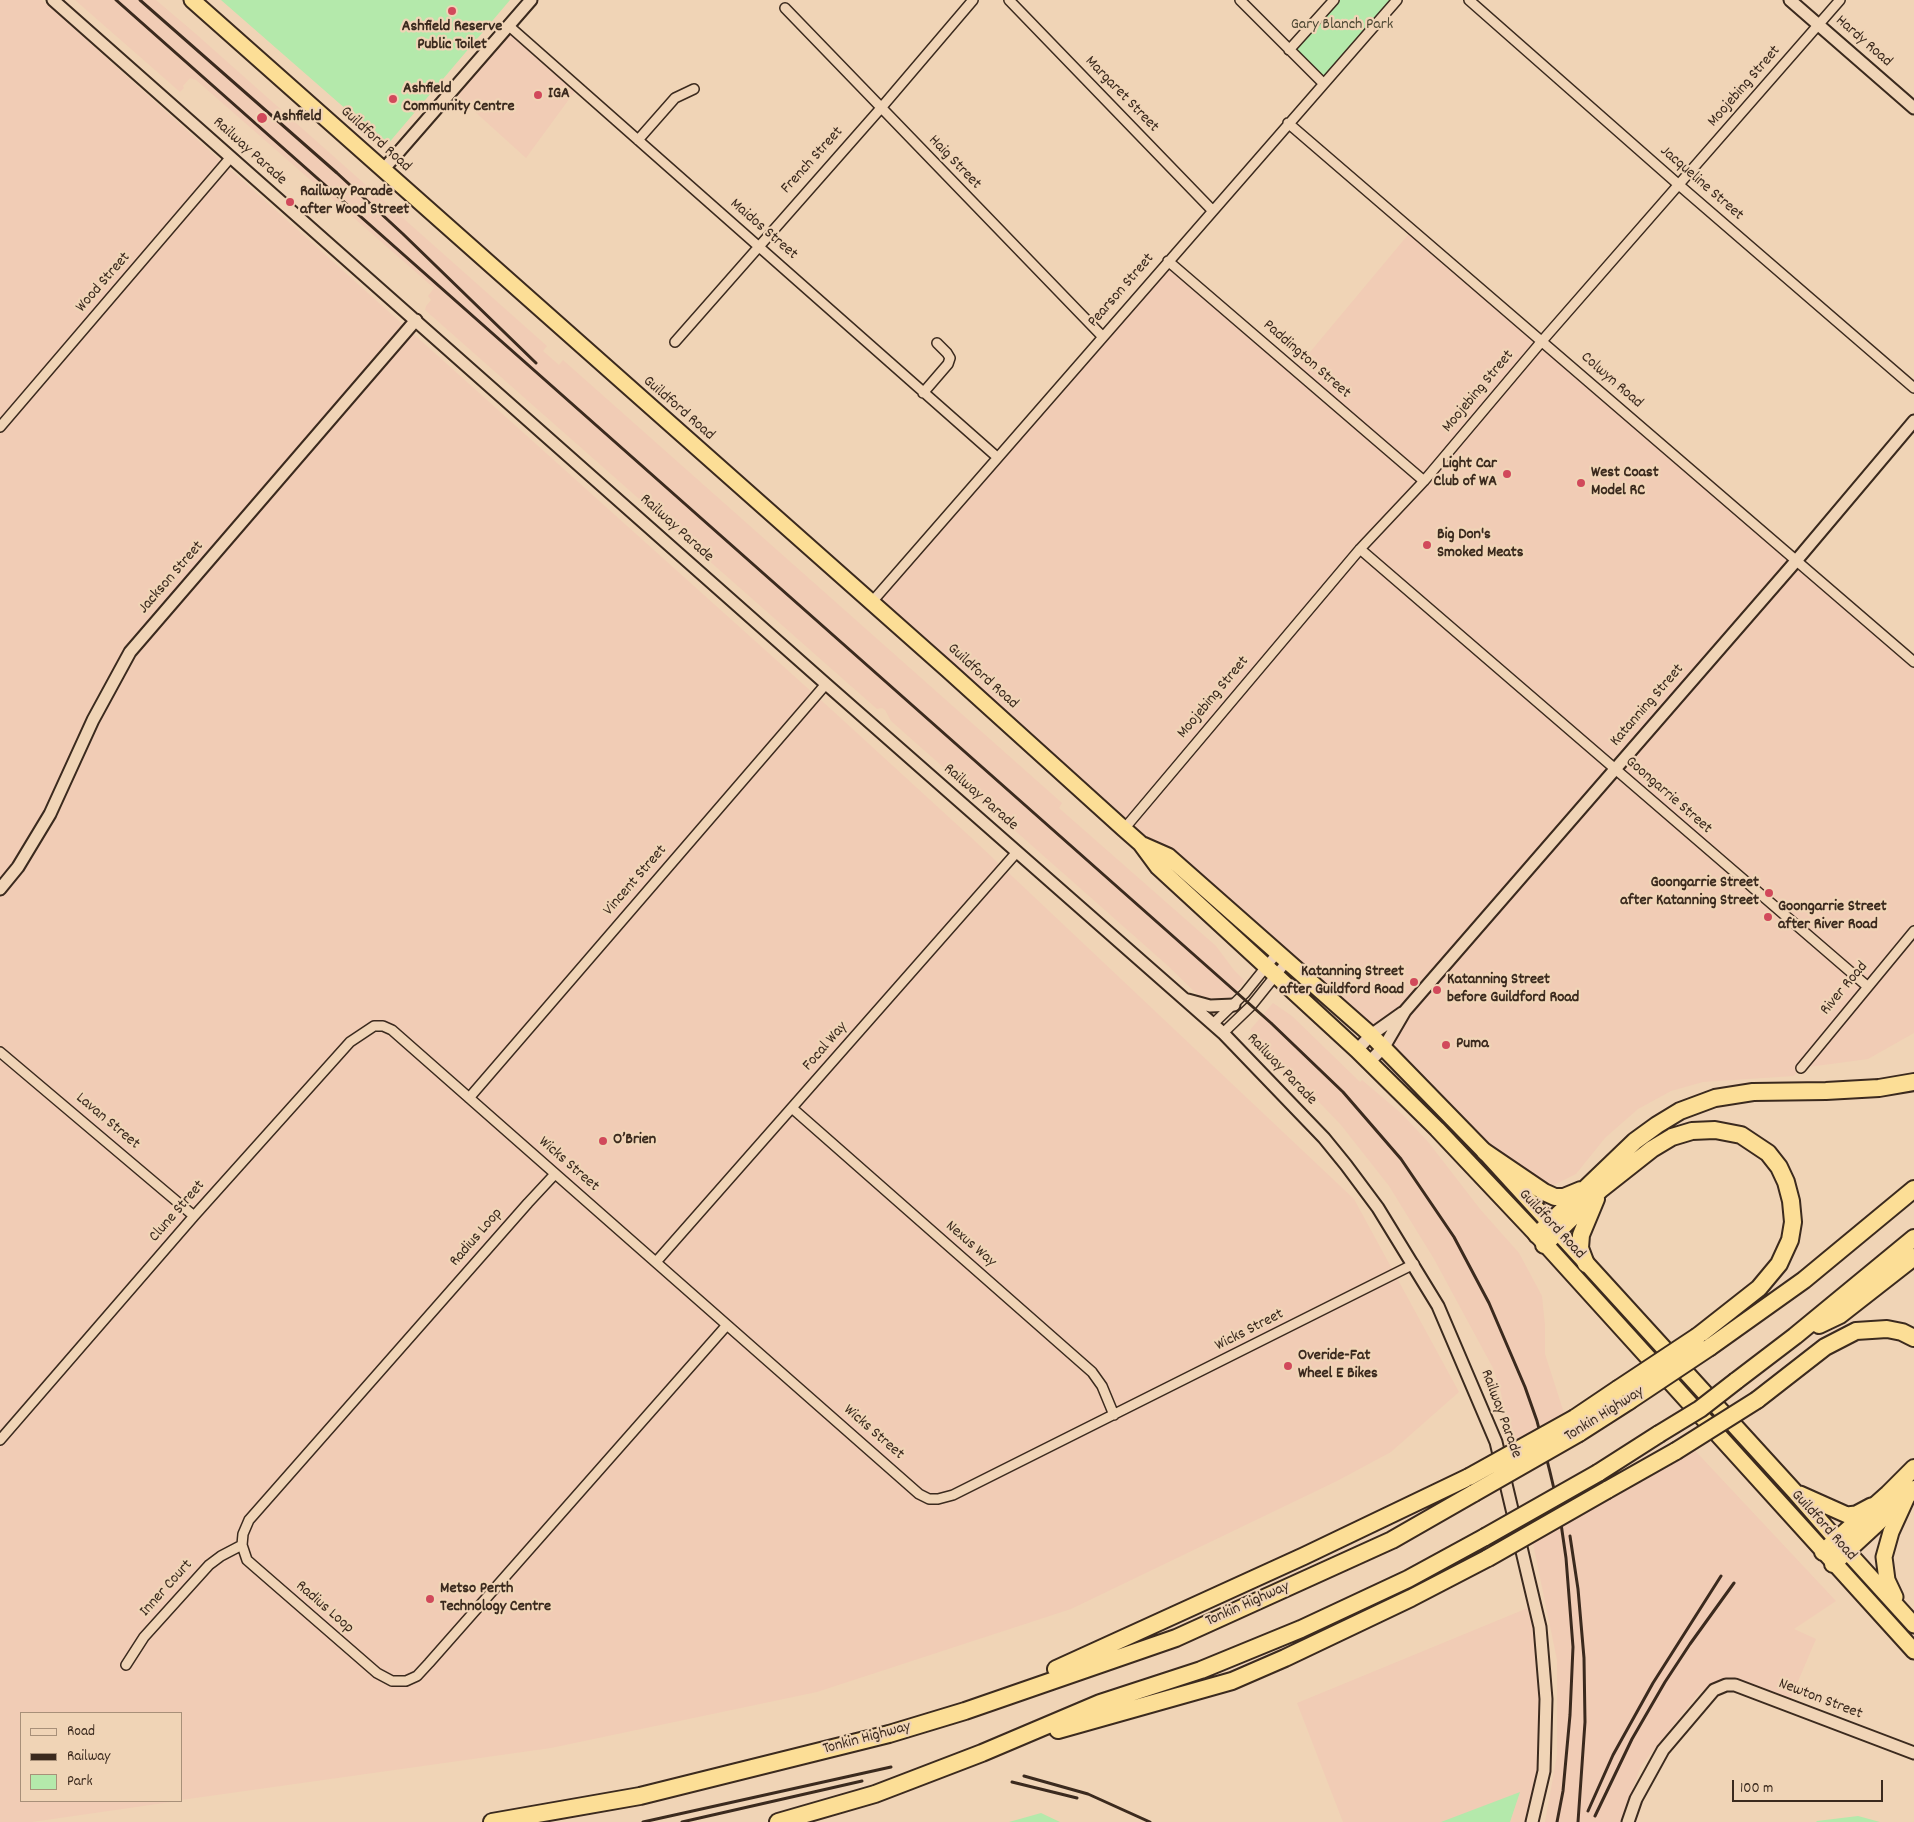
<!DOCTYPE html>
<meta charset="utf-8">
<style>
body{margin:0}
#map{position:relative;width:1914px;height:1822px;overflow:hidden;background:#f0d4b6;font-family:Dekko,sans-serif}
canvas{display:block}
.legend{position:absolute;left:20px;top:1712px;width:162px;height:90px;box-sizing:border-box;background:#f0d4b6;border:1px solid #a89079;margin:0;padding:6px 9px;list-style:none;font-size:15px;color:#3b2a1e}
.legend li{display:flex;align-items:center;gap:10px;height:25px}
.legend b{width:25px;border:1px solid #a89079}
.scale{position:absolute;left:1732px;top:1780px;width:151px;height:22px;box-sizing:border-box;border:2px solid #3b2a1e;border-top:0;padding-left:6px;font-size:15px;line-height:18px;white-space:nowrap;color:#3b2a1e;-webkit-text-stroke:4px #f0d4b6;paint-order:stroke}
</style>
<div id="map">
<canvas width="1914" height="1822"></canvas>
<ul class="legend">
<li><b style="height:6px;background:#f0d4b6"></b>Road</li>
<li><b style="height:6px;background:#3b2a1e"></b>Railway</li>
<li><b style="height:14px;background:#b4e9ab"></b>Park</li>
</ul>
<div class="scale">100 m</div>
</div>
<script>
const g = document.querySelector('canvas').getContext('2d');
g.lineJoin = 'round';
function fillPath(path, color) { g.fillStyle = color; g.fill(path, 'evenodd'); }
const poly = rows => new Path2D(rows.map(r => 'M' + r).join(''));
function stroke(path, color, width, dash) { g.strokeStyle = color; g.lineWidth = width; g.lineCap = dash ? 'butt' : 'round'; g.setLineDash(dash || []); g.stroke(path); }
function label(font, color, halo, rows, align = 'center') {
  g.font = font + ' Dekko,sans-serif'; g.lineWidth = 4.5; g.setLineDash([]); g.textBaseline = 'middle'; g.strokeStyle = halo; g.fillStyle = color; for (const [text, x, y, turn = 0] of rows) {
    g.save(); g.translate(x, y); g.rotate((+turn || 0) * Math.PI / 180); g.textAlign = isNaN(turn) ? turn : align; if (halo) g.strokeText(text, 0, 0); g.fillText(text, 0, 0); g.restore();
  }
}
fillPath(poly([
 [0,0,42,0,833,711,976,842,1354,1199,1459,1392,1391,1452,1337,1481,1071,1609,817,1692,551,1748,181,1800,181,1713,21,1713,21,1801,178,1801,32,1822,0,1822],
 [75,0,156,0,196,34,547,346,543,351,559,365,563,360,1062,803,1059,808,1216,946,1234,970,1245,981,1234,994,1230,999,1214,1002,1200,997,1167,965,891,721,885,710,882,708,877,709,425,310,426,306,431,300,428,296,434,288,196,80,190,78,183,86,184,88,180,92],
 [509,26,578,87,526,158,452,91],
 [1412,230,1914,662,1914,1033,1868,1059,1801,1068,1794,1076,1703,1082,1671,1091,1638,1109,1605,1138,1576,1174,1554,1185,1545,1186,1485,1152,1288,960,1141,844,871,603,1168,261,1295,370],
 [1273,1003,1292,1016,1360,1082,1362,1080,1402,1114,1429,1143,1480,1209,1519,1253,1542,1296,1545,1325,1545,1354,1564,1413,1510,1443,1501,1393,1493,1368,1434,1259,1389,1186,1341,1125,1250,1030],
 [1686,1441,1836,1601,1794,1629,1816,1639,1791,1698,1730,1677,1699,1693,1641,1766,1621,1822,1545,1822,1557,1755,1557,1660,1530,1529],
 [1535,1605,1545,1765,1531,1822,1343,1822,1297,1703]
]), '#f1ccb5');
fillPath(poly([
 [221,0,510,0,387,145],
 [1332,0,1397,0,1323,83,1289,50],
 [1520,1792,1510,1822,1441,1822],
 [1041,1813,1060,1822,1009,1822],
 [1858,1816,1880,1822,1816,1822,1817,1821]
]), '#b4e9ab');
const minor = poly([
 [1009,0,1212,210],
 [1240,0,1323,83],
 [1469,0,1679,185,1914,388],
 [785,8,1103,337],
 [509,26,997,457],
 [1289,50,1334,0],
 [1288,123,1914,662],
 [638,140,675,98,694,89],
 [1168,261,1424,481],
 [675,342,881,108,973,0],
 [923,393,948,364,950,358,947,353,937,343],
 [0,427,231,157],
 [1360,549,1867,986],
 [871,603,1397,0],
 [1124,829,1360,549,1424,481,1542,341,1840,0],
 [1213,1024,1245,993,1278,952],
 [1223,1033,1251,1006,1288,960],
 [0,1052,194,1216],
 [1801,1068,1914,931],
 [469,1098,826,684],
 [792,1108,1092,1372,1102,1386,1114,1415],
 [555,1174,528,1203,249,1520,243,1534,242,1545,247,1560,255,1567,377,1673,392,1681,406,1681,417,1676,429,1663,727,1325],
 [656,1262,1017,852],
 [0,1440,194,1216,350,1042,374,1026,383,1026,392,1030,919,1494,929,1499,938,1499,953,1495,1414,1264],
 [126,1665,144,1637,209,1565,221,1556,242,1545]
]);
const tertiary = poly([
 [53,0,826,684,1223,1033,1324,1138,1346,1165,1378,1208,1438,1306,1496,1442,1540,1627,1546,1699,1544,1771,1532,1822],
 [1790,0,1914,108],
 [383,170,531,0],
 [0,889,18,867,50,814,93,720,130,652,416,320],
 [1188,1000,1210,1006,1234,1005],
 [1357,1050,1371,1035,1402,1013],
 [1369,1062,1384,1047,1405,1011,1796,561,1914,421],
 [1628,1822,1636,1799,1663,1750,1714,1690,1726,1685,1735,1685,1914,1753]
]);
const trunk = poly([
 [192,0,948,670,1124,829,1141,844,1158,867,1357,1050,1437,1129,1537,1235,1914,1651],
 [1143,845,1168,856,1371,1035,1485,1152,1796,1493,1836,1539,1914,1625],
 [1800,1494,1847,1515,1856,1514,1871,1506],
 [1895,1597,1887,1580,1884,1557,1891,1532,1907,1497]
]);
const motorway = poly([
 [1485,1152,1544,1192,1555,1197,1564,1197,1581,1190],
 [1537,1235,1635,1141,1657,1125,1680,1111,1715,1098,1753,1092,1826,1091,1879,1088,1914,1082],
 [1544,1245,1600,1190,1652,1149,1672,1137,1692,1131,1715,1130,1741,1135,1768,1153,1779,1167,1786,1182,1791,1201,1793,1222,1790,1240,1779,1264,1759,1288,1698,1336],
 [1586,1264,1580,1248,1581,1235,1596,1199],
 [1819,1325,1840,1315,1914,1257],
 [1710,1347,1804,1280,1914,1189],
 [1736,1381,1795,1336,1914,1238],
 [1757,1400,1825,1347,1856,1331,1887,1329,1902,1332,1914,1338],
 [1575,1418,1618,1389],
 [1579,1433,1629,1401],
 [1598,1473,1659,1434],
 [1607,1490,1676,1451],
 [1823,1552,1888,1494,1914,1468],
 [1833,1564,1914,1489],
 [1056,1669,1304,1556,1469,1477],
 [1058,1730,1232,1681,1285,1658,1411,1598,1488,1558],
 [492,1822,640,1796,889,1734,965,1711,1176,1638,1392,1540,1474,1493],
 [778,1822,875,1794,982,1753,1100,1703,1201,1670,1301,1629,1408,1579,1485,1537]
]);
stroke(minor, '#3b2a1e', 12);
stroke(tertiary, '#3b2a1e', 15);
stroke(trunk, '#3b2a1e', 19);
stroke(motorway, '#3b2a1e', 20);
stroke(minor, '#f0d4b6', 9);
stroke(tertiary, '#f0d4b6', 11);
stroke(trunk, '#fcde96', 15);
stroke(motorway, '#fcde96', 16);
stroke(poly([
 [116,0,1271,1023,1343,1092,1401,1159,1454,1237,1489,1303,1525,1387,1537,1421,1550,1472,1559,1510,1566,1558,1573,1647,1570,1715,1563,1791,1557,1822],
 [140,0,337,173,403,234,536,363],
 [1570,1536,1578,1589,1584,1658,1585,1722,1578,1822],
 [1024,1776,1088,1794,1150,1822],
 [1012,1782,1077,1798],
 [1588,1811,1613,1755,1653,1683,1721,1576],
 [1595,1816,1632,1739,1665,1682,1690,1644,1734,1583],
 [643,1822,891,1767],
 [682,1822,862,1781]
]), '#3b2a1e', 3);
const motorwayBridge = poly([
 [1618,1389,1698,1336],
 [1629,1401,1710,1347],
 [1659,1434,1700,1409,1736,1381],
 [1676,1451,1757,1400],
 [1469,1477,1575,1418],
 [1474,1493,1579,1433],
 [1485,1537,1598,1473],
 [1488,1558,1607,1490]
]);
stroke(motorwayBridge, '#3b2a1e', 20, []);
stroke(motorwayBridge, '#fcde96', 16);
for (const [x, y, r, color] of [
 [452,11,5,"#d1495b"],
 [538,95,5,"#d1495b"],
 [393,99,5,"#d1495b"],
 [262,118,6,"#d1495b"],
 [290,202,5,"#d1495b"],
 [1507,474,5,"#d1495b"],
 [1581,483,5,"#d1495b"],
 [1427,545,5,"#d1495b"],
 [1769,893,5,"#d1495b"],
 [1768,917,5,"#d1495b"],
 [1414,982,5,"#d1495b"],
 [1437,990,5,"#d1495b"],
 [1446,1045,5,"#d1495b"],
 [603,1141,5,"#d1495b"],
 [1288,1366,5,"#d1495b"],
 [430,1599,5,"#d1495b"]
]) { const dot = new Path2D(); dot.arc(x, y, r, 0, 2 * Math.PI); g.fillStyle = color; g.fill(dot); stroke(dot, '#f0d4b6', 2); }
label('16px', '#4d4733', '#f0d4b6', [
 ["Gary Blanch Park",1342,26]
]);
label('bold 16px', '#3b2a1e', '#f0d4b6', [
 ["Ashfield Reserve",452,28,"center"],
 ["Public Toilet",452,46,"center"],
 ["Ashfield",403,90],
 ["Community Centre",403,108],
 ["IGA",548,95],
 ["Ashfield",273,118],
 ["Railway Parade",300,193],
 ["after Wood Street",300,211],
 ["Light Car",1497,465,"right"],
 ["Club of WA",1497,483,"right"],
 ["West Coast",1591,474],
 ["Model RC",1591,492],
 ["Big Don's",1437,536],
 ["Smoked Meats",1437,554],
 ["Goongarrie Street",1759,884,"right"],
 ["after Katanning Street",1759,902,"right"],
 ["Goongarrie Street",1778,908],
 ["after River Road",1778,926],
 ["Katanning Street",1404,973,"right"],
 ["after Guildford Road",1404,991,"right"],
 ["Katanning Street",1447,981],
 ["before Guildford Road",1447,999],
 ["Puma",1456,1045],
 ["O’Brien",613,1141],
 ["Overide-Fat",1298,1357],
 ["Wheel E Bikes",1298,1375],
 ["Metso Perth",440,1590],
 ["Technology Centre",440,1608]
], 'left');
label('16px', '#3b2a1e', '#f0d4b6', [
 ["Hardy Road",1863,42,41],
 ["Moojebing Street",1745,87,-49],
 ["Margaret Street",1121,95,46],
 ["Guildford Road",375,140,42],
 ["Railway Parade",249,152,42],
 ["French Street",813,161,-48],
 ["Haig Street",954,163,46],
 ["Jacqueline Street",1701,184,41],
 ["Maidos Street",763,230,41],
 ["Wood Street",104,283,-49],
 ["Pearson Street",1122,291,-49],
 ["Paddington Street",1306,360,41],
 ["Colwyn Road",1611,381,41],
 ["Moojebing Street",1479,392,-50],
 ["Guildford Road",678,409,41],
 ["Railway Parade",676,529,42],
 ["Jackson Street",172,578,-49],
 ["Guildford Road",982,677,42],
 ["Moojebing Street",1214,698,-50],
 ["Katanning Street",1648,706,-49],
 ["Goongarrie Street",1668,796,41],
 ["Railway Parade",980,798,41],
 ["Vincent Street",636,881,-49],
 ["River Road",1845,989,-50],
 ["Focal Way",826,1047,-49],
 ["Railway Parade",1281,1070,46],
 ["Lavan Street",107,1122,40],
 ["Wicks Street",568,1165,41],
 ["Clune Street",178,1212,-49],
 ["Guildford Road",1551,1225,47],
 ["Radius Loop",477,1238,-49],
 ["Nexus Way",970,1245,41],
 ["Wicks Street",1250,1331,-27],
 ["Railway Parade",1500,1414,70],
 ["Tonkin Highway",1605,1415,-32],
 ["Wicks Street",873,1433,41],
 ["Guildford Road",1823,1526,48],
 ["Inner Court",167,1589,-48],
 ["Tonkin Highway",1248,1605,-24],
 ["Radius Loop",324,1608,41],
 ["Newton Street",1820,1700,21],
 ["Tonkin Highway",867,1739,-15]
]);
</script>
